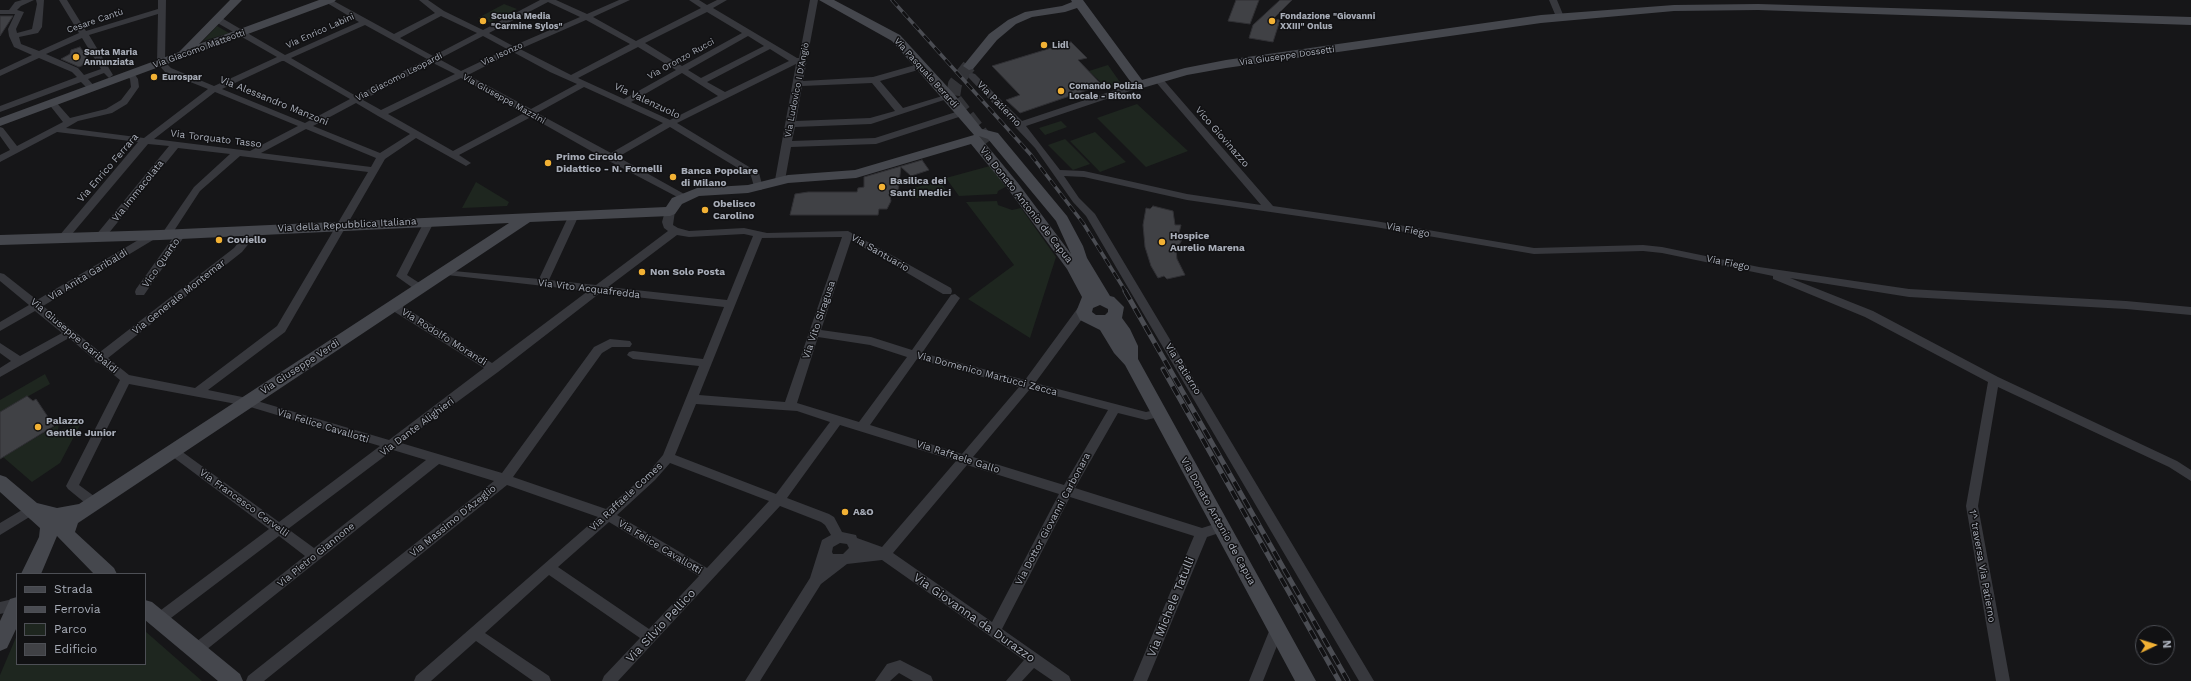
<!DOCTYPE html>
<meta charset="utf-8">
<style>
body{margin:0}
#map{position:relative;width:2191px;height:681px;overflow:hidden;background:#161618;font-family:"Work Sans",sans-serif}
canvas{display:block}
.legend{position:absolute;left:16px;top:573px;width:130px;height:92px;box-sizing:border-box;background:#111113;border:1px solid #4d4f55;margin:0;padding:5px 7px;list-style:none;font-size:12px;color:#a8adb8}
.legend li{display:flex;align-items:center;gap:8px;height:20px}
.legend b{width:20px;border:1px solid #4d4f55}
.north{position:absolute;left:2135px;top:625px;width:40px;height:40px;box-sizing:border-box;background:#111113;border:1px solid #4d4f55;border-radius:50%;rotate:86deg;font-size:11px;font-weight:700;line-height:16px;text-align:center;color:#a8adb8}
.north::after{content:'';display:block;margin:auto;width:14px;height:18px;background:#f2b134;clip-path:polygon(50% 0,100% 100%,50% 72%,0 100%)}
</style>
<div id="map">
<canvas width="2191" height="681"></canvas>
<ul class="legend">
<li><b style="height:5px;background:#45474d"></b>Strada</li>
<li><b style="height:5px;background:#4a4c52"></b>Ferrovia</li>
<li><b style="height:11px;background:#1e261f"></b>Parco</li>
<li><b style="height:11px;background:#404145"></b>Edificio</li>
</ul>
<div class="north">N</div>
</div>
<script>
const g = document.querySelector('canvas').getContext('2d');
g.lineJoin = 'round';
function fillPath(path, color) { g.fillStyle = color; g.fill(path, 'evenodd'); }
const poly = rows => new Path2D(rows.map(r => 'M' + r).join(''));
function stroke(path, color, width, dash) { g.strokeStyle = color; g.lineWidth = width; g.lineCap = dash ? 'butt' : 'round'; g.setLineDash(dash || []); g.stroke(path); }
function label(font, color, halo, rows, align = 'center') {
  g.font = font + ' "Work Sans",sans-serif'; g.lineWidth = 3; g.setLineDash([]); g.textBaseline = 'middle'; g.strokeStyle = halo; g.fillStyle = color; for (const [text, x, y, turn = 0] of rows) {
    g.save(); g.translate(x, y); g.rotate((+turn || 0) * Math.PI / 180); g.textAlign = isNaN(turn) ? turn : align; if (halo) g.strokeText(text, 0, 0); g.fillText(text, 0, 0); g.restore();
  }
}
fillPath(poly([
 [504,4,517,9,491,23,478,18],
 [217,26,229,33,203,41],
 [1108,65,1122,85,1108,89,1089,71],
 [1137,104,1188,151,1146,167,1097,118],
 [1061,121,1067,127,1045,135,1039,128],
 [1095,132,1126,162,1100,172,1070,141],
 [1065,139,1090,164,1073,170,1048,145],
 [990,166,1007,186,998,191,997,194,959,196,946,178],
 [939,181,951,196,912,198,910,189],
 [476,182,509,202,507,206,462,208],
 [997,201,998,205,1012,210,1021,208,1056,257,1030,338,968,299,1014,265,966,202],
 [45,374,50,384,0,412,0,400],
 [59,424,58,430,80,425,60,463,32,482,3,457],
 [145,631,202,681,0,681,0,675,17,635,17,664,145,664]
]), '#1e261f');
const building = poly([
 [1236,0,1259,0,1250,24,1228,21,1236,0],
 [1280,0,1292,0,1273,19,1280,20,1273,42,1249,38,1253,25,1280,0],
 [0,16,13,16,0,36,0,16],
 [1071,42,1087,58,1078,60,1102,85,1020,113,1006,100,1020,95,992,66,1071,42],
 [80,47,90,62,79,67,61,59,70,54,71,50,80,47],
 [922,160,929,170,911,176,901,167,898,190,889,190,891,201,887,209,879,209,878,215,790,215,795,194,808,192,857,192,858,188,864,187,864,177,922,160],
 [1153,206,1173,211,1175,225,1181,225,1178,237,1183,238,1176,250,1177,259,1185,275,1167,279,1164,276,1158,278,1151,266,1145,247,1143,225,1146,208,1150,209,1153,206],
 [27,396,33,401,36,399,54,426,0,459,0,412,27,396]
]);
fillPath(building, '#404145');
stroke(building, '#303034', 1);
stroke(poly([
 [969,66,955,84,953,97,988,142]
]), '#333438', 14, [14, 6]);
fillPath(poly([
 [22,0,34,0,21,6,17,10,24,12,16,29,17,33,32,29,37,4,36,0,44,0,42,27,38,33,19,37,21,44,39,51,79,33,59,0,67,0,86,31,158,9,158,0,166,0,165,62,171,68,214,86,277,57,214,21,214,17,220,17,285,55,359,22,322,0,332,0,394,34,435,13,419,0,428,0,444,11,483,30,540,0,556,0,587,14,619,0,630,0,593,17,636,41,701,8,689,0,699,0,707,5,717,0,727,0,713,8,797,58,799,58,810,0,818,0,803,81,873,77,922,63,926,66,925,68,880,81,903,108,949,94,953,97,871,124,795,127,792,141,875,138,959,111,965,111,965,115,876,144,791,147,785,180,780,183,777,182,775,180,796,64,677,123,759,173,763,188,761,190,755,190,751,176,670,127,618,157,686,195,688,197,683,200,607,160,531,117,459,155,471,163,466,166,416,138,385,159,285,332,208,390,247,398,389,440,484,368,390,309,389,306,390,303,398,303,492,363,588,291,447,275,443,274,442,272,443,270,539,279,569,215,574,212,579,215,549,280,596,285,668,231,664,228,662,222,665,211,670,208,675,211,673,225,678,228,689,231,744,228,767,233,848,231,951,288,952,291,951,294,943,294,851,240,821,330,871,337,912,350,951,295,955,294,960,298,922,353,1025,380,1080,305,1088,305,1089,308,1088,311,1035,383,1146,412,1159,409,1163,410,1165,413,1163,416,1146,420,1118,413,1075,488,1202,528,1221,522,1225,523,1227,527,1225,531,1207,537,1147,681,1133,681,1194,536,1070,497,1002,629,1069,676,1071,681,1053,681,1034,668,1022,681,1006,681,1024,660,882,560,847,564,821,584,760,681,745,681,810,578,822,540,831,535,825,525,821,522,780,506,618,681,602,681,604,676,640,638,549,575,485,633,549,676,551,681,533,681,476,641,431,681,414,681,416,676,598,517,507,485,264,681,246,681,248,676,494,481,439,464,201,654,196,656,191,654,189,650,191,646,305,556,279,536,163,624,158,626,153,624,151,620,153,616,269,529,169,454,167,451,169,448,177,448,279,522,380,446,247,406,129,384,79,485,98,499,100,503,98,507,94,508,90,507,68,489,66,486,120,380,99,363,95,362,94,359,69,338,0,377,0,368,11,361,0,353,0,343,20,356,62,333,35,311,0,331,0,322,29,305,0,281,0,273,4,274,37,300,150,233,158,233,159,235,158,237,43,306,100,352,234,248,250,228,258,228,259,230,258,232,242,252,108,358,129,375,195,388,277,326,368,172,240,156,200,191,170,237,166,238,161,235,194,187,230,154,178,148,104,239,96,239,95,237,96,235,169,146,148,144,67,240,59,240,58,238,59,236,138,142,57,132,0,162,0,155,10,150,0,136,0,127,3,128,17,146,63,122,48,103,49,101,55,101,70,118,106,109,121,100,131,87,130,79,126,74,130,71,133,72,138,79,139,87,127,104,112,113,78,121,66,128,144,138,208,89,165,72,157,63,158,14,89,35,113,75,109,78,104,73,88,79,96,88,95,90,89,90,81,82,0,112,0,106,77,77,72,72,39,58,0,76,0,70,32,55,14,47,9,36,8,29,15,14,0,14,0,10,9,10,15,2,22,0],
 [548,2,580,17,513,46,489,33,548,2],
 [707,12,742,33,682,66,645,43,707,12],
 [441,16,477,33,433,56,400,38,441,16],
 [586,20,630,44,571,75,520,49,586,20],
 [365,25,427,59,356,96,291,58,365,25],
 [483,36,507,49,461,71,439,59,483,36],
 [748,36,764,46,701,78,688,70,748,36],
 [82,38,101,69,84,75,78,68,46,54,82,38],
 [638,47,676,70,624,99,578,78,638,47],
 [770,49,789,61,725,92,707,82,770,49],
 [513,52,550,72,577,84,531,109,468,75,513,52],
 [282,61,284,61,350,99,305,123,222,89,282,61],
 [433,63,455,74,381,110,363,100,433,63],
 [682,73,718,96,670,120,631,102,682,73],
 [461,78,524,113,453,151,388,114,461,78],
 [872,83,895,111,870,118,796,121,802,86,872,83],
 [584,87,663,123,611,153,537,113,584,87],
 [215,92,298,126,250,151,154,139,215,92],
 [356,103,378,116,410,134,380,153,313,126,356,103],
 [306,129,376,158,371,167,261,153,306,129],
 [744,234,753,236,727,300,608,287,677,235,689,237,744,234],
 [842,237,785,402,699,395,762,238,842,237],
 [600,293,724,307,703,359,633,351,629,352,627,355,633,359,699,366,663,455,647,474,606,509,513,477,602,353,612,347,630,347,632,344,630,341,610,339,594,347,502,473,401,443,498,372,600,293],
 [818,337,870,345,907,357,859,422,797,403,818,337],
 [917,359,1019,387,962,454,870,425,917,359],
 [1030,389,1108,410,1064,485,973,457,1030,389],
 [696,404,797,411,830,422,776,494,675,455,696,404],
 [840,425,956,461,882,547,857,538,856,535,842,532,834,517,829,514,787,498,840,425],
 [393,450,426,460,314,548,288,529,393,450],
 [670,463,769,501,707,568,617,515,655,480,670,463],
 [967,465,1059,494,992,622,893,553,967,465],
 [609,522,699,576,649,629,558,567,609,522],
 [840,543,847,544,849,548,843,554,833,554,832,552,833,547,840,543],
 [1549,0,1557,0,1564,17,1563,19,1557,19,1549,0],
 [972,73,975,74,1022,121,1136,83,1142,83,1142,87,1026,126,1060,170,1084,171,1187,194,1261,205,1155,81,1154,79,1158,76,1161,77,1273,206,1375,221,1534,248,1643,245,1662,247,1759,267,1909,289,2126,301,2191,307,2191,315,2126,309,1909,297,1790,278,1873,311,1998,377,2177,461,2191,470,2191,481,2169,467,1998,387,1978,506,2010,681,1996,681,1966,506,1988,382,1865,317,1773,279,1773,276,1662,253,1643,251,1534,254,1375,227,1187,200,1084,177,1064,176,1079,198,1095,214,1374,681,1359,681,1086,216,1073,202,1035,148,969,78,969,74,972,73],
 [429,219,434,222,407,275,424,286,425,289,424,292,420,293,396,276,424,222,429,219],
 [181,231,186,234,144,295,136,295,135,292,136,289,177,232,181,231],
 [32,504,36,505,38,509,36,513,0,535,0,523,32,504],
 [17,598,17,610,0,614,0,602,17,598],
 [1277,622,1282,624,1284,628,1263,681,1249,681,1272,624,1277,622],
 [900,660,931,676,933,681,913,681,899,673,890,681,875,681,887,664,900,660]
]), '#37383d');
fillPath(poly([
 [230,0,242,0,199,44,319,0,336,0,334,2,0,126,0,118,179,52,230,0],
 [819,0,834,0,900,35,954,94,982,129,998,133,1067,216,1083,246,1087,258,1110,296,1114,297,1124,307,1122,318,1130,329,1138,346,1138,359,1316,681,1295,681,1125,365,1114,353,1100,330,1080,320,1076,312,1082,297,1067,269,1008,189,971,144,856,178,788,183,748,193,699,196,682,204,675,214,670,216,530,222,78,523,75,532,114,568,117,574,94,574,57,536,41,574,21,574,39,537,40,528,0,492,0,475,6,477,37,503,57,508,79,504,509,223,160,240,0,245,0,235,160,230,666,207,672,198,697,188,748,185,788,175,855,170,974,135,892,41,819,0],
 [979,136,988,139,1056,221,1071,254,1018,183,979,136],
 [1100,305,1108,309,1108,312,1105,315,1096,315,1092,312,1093,308,1100,305],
 [1071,0,1083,0,1142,80,1185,68,1226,60,1541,15,1674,5,1758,4,2191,17,2191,25,1758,10,1674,11,1541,23,1226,68,1187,75,1139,89,1135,88,1077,8,1065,12,1032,17,1016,24,997,40,973,69,969,70,963,66,989,34,1008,20,1025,12,1062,6,1072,2,1071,0],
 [17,597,17,627,7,648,0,651,0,621,10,599,17,597],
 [145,600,152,602,240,674,243,681,218,681,145,620,145,600]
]), '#45474d');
const railFar1 = poly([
 [892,0,1031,155,1083,223,1126,292]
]);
const rail = poly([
 [1125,291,1348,681],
 [1163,369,1339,681]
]);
stroke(railFar1, '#4a4c52', 3.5);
stroke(rail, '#4a4c52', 5);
stroke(railFar1, '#111113', 2.5, [8]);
stroke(rail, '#111113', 3.5, [10]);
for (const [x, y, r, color] of [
 [483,21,4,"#f2b134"],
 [1272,21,4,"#f2b134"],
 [1044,45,4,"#f2b134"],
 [76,57,4,"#f2b134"],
 [154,77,4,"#f2b134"],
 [1061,91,4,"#f2b134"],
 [548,163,4,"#f2b134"],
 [673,177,4,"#f2b134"],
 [882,187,4,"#f2b134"],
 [705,210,4,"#f2b134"],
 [219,240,4,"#f2b134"],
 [1162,242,4,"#f2b134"],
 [642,272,4,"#f2b134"],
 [38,427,4,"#f2b134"],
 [845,512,4,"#f2b134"]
]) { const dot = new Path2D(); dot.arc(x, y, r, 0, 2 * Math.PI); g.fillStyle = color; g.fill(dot); stroke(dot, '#111113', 1.5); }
label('bold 9px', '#a8adb8', '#111113', [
 ["Scuola Media",491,16],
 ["\"Carmine Sylos\"",491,26],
 ["Fondazione \"Giovanni",1280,16],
 ["XXIII\" Onlus",1280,26],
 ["Lidl",1052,45],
 ["Santa Maria",84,52],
 ["Annunziata",84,62],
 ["Eurospar",162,77],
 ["Comando Polizia",1069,86],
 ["Locale - Bitonto",1069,96]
], 'left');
label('9px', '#a8adb8', '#111113', [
 ["Cesare Cantù",95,21,-19],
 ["Via Enrico Labini",320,31,-24],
 ["Via Giacomo Matteotti",199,49,-20],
 ["Via Isonzo",502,54,-25],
 ["Via Giuseppe Dossetti",1287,56,-8],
 ["Via Oronzo Rucci",681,59,-29],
 ["Via Pasquale Berardi",926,73,48],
 ["Via Giacomo Leopardi",399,77,-27],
 ["Via Ludovico I D'Angiò",797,90,-79],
 ["Via Giuseppe Mazzini",504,99,29]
]);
label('10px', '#a8adb8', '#111113', [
 ["Via Alessandro Manzoni",274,101,22],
 ["Via Valenzuolo",647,101,25],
 ["Via Patierno",999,104,46],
 ["Vico Giovinazzo",1222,137,49],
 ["Via Torquato Tasso",216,139,7],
 ["Via Enrico Ferrara",108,168,-49],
 ["Via Immacolata",138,191,-51],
 ["Via Donato Antonio de Capua",1026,205,52],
 ["Via della Repubblica Italiana",347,225,-3],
 ["Via Fiego",1408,230,11],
 ["Via Santuario",880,253,30],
 ["Vico Quarto",161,263,-55],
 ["Via Fiego",1728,263,12],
 ["Via Anita Garibaldi",88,275,-31],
 ["Via Vito Acquafredda",589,289,7],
 ["Via Generale Montemar",179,297,-38],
 ["Via Vito Siragusa",819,320,-71],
 ["Via Giuseppe Garibaldi",74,336,40],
 ["Via Rodolfo Morandi",444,337,32],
 ["Via Giuseppe Verdi",300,367,-33],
 ["Via Patierno",1183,369,58],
 ["Via Domenico Martucci Zecca",987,374,15],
 ["Via Felice Cavallotti",323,426,17],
 ["Via Dante Alighieri",417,427,-37],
 ["Via Raffaele Gallo",958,457,18],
 ["Via Raffaele Comes",626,497,-43],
 ["Via Francesco Cervelli",244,503,36],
 ["Via Dottor Giovanni Carbonara",1053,519,-62],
 ["Via Massimo D'Azeglio",453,521,-39],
 ["Via Donato Antonio de Capua",1218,521,61],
 ["Via Felice Cavallotti",660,547,31],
 ["Via Pietro Giannone",316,555,-39],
 ["1^ traversa Via Patierno",1982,566,80]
]);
label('bold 10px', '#a8adb8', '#111113', [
 ["Primo Circolo",556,157],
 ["Didattico - N. Fornelli",556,169],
 ["Banca Popolare",681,171],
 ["di Milano",681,183],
 ["Basilica dei",890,181],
 ["Santi Medici",890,193],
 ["Obelisco",713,204],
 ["Carolino",713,216],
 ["Hospice",1170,236],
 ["Aurelio Marena",1170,248],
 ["Coviello",227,240],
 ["Non Solo Posta",650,272],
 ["Palazzo",46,421],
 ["Gentile Junior",46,433],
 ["A&O",853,512]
], 'left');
label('12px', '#a8adb8', '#111113', [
 ["Via Michele Tatulli",1171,607,-68],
 ["Via Giovanna da Durazzo",974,618,35],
 ["Via Silvio Pellico",661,626,-47]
]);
</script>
